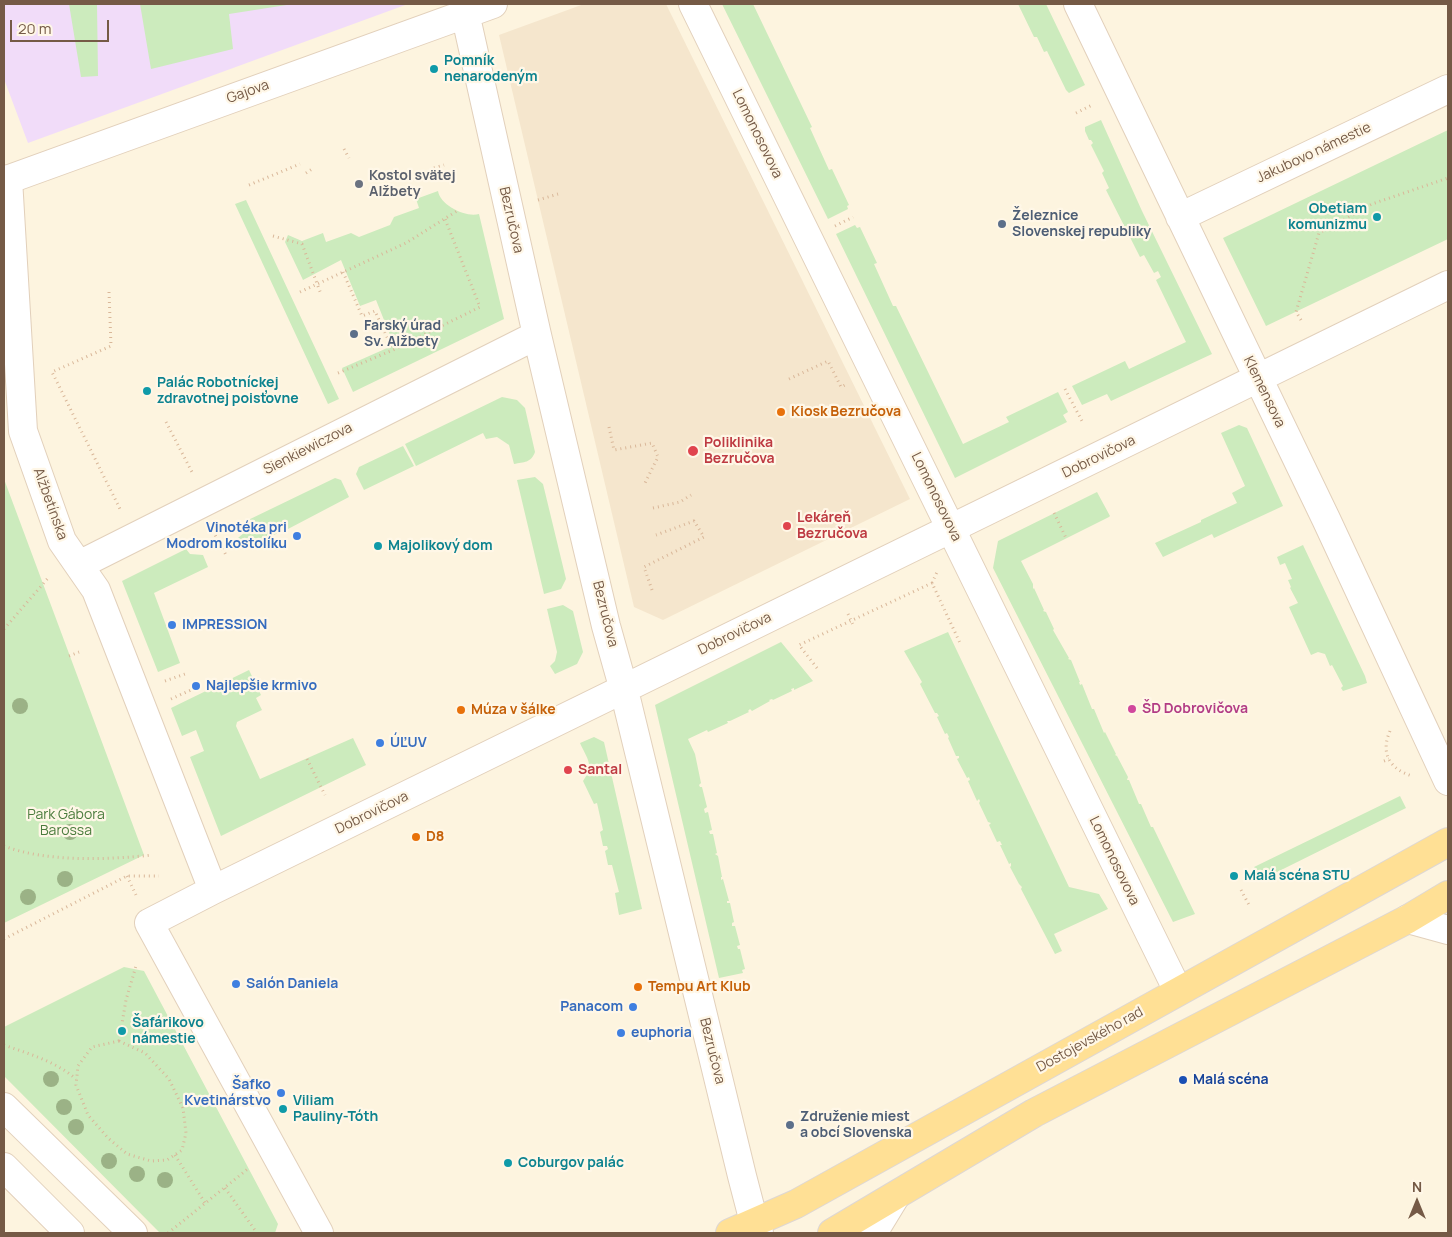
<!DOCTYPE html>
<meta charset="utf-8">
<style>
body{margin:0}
#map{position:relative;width:1452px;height:1237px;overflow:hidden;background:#fdf4df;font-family:Manrope,sans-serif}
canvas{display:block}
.frame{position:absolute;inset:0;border:5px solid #755a46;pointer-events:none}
.north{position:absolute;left:1392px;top:1177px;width:50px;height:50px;-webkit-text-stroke:4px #fff7e7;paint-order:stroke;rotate:0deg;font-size:14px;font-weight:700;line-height:20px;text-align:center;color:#755a46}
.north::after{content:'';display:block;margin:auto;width:18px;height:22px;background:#755a46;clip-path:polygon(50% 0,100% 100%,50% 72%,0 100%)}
.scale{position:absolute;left:10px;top:20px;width:99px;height:22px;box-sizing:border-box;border:2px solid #755a46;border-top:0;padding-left:6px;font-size:15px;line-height:18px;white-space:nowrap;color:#755a46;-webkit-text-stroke:4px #fff7e7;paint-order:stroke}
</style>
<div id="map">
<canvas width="1452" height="1237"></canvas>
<div class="frame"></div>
<div class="north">N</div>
<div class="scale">20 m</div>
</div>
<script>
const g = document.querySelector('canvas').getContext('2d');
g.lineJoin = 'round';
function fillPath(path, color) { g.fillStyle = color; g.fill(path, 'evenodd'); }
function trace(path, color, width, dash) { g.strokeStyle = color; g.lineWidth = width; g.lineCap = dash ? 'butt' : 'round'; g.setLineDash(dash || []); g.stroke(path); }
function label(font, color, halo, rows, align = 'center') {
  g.font = font + ' Manrope,sans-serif'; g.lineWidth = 4.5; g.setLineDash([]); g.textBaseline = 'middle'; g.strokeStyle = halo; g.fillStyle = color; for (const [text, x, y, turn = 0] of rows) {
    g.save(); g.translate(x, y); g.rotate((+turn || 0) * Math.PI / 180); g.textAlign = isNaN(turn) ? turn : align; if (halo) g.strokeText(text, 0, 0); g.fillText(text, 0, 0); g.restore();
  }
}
fillPath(new Path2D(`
 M584,4H666L910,499L663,620L634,607L499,35Z`), '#f5e6cd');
fillPath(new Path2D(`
 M4,4H408L28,143L4,79Z`), '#f1dcf9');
fillPath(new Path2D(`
 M69,4H97L98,76L81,77Z
 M140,4H293L229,14L233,49L151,69Z
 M722,4H753L812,127L810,128L829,170L832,169L849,205L847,206L848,209L828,219Z
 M1018,4H1046L1085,85L1069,93L1066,90L1047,51L1044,52L1037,37H1034Z
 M1101,120L1142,211L1212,354L1111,401L1107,394L1082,405L1072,386L1125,361L1129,369L1186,342L1156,280L1161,277L1158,271L1154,273L1144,255L1140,257L1106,190L1109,188L1102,173L1104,171L1091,145L1093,143L1091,140H1089L1085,131V127Z
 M1448,130V239L1266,326L1223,238Z
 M438,191C440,205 466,218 479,214L504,319L353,392L342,368L394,345L376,300L360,306L341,260L303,280L285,242L288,235L302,241L323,233L326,242L351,233L359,237L390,225L394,217L419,208L416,199Z
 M246,200L339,399L328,404L235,204Z
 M855,225L857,228L860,227L877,263L874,264L893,306H896L963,444L1009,422L1006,417L1058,392L1068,412L1063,415L1067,422L955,478L836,234Z
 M502,397L517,400L525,408L535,452C531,463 524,462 514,464L509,445L497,437L486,439L483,433L416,466L405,444Z
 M1239,425L1247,428L1283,506L1214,538L1212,534L1163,557L1155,543L1201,522V520L1237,503L1232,493L1245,486L1221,433Z
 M403,446L414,466L364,490L356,474L359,467Z
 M535,477L543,484L566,579L561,589L544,594L517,480Z
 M335,478L341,480L349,497L288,529L242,548L238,538L245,532L244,522Z
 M4,479L144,855L4,923Z
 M1097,492L1110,516L1109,517L1021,561L1033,584V589L1034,588L1044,610L1043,611L1046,612L1054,629L1053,630L1069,658L1068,659L1071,660L1080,682H1079L1080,685L1082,684L1092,709H1094L1104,733L1105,732L1116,754L1115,755L1117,756L1128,777L1127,780H1129L1139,804H1141L1151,827H1153L1195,914L1173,922L993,568L998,541Z
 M1303,545L1365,676L1367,683L1343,691L1341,688L1343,686L1332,665L1330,666L1325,654L1318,652L1311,655L1289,607L1298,603L1290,588L1291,587L1288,580L1292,579L1285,563L1280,565L1277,557Z
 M186,549L190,554L203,555L208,567L154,593L180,663L158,672L122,581Z
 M563,605L573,611L583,652L577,664L555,674L550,666L555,661L557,652L547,609Z
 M948,632L1069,887L1099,894L1108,909L1054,934L1062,951L1055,954L1021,889L1022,887L1019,884L1010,867L1011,866V863L1009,864L1000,845H1002L1000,841L997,842L989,825L991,823L988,822L979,803L980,801L979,799L977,801L968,781L970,780L969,777L967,778L957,759L959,758V756H956L948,738L949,737L947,733L945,734L937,717L939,716L937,713H935L920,684L922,682L904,651Z
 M781,642L813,681L794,690V688L791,689L792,691L773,700L772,699L769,700L770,701L752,711L750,709L748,711L749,712L730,721H727L728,723L708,732L707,730L688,739L695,754L701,783L699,785L700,787H702L707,807L704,809L705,813L708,812L712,830L709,831L710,834H713L717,853L715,854L718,856L722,877H721V880L723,879L729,901H727V903H730L734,922L732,923V926H735L740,945L737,946L738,949H740L745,969L742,970L743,973L719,978L655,705Z
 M249,670L261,695L256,698L262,710L237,722L236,726L260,779L353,738L366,765L221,836L190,757L204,751L196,730L182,736L171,708Z
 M594,737L604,742L642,909L619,915L615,893L619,892L612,865H608L605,851L608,849L607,846H603L600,832L603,830L597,803L594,804L583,781C595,765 587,759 580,743Z
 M1400,796L1406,808L1261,880L1254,867Z
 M124,967L144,971L278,1224L275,1233H160L4,1076V1027Z`), '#ccebbd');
const minor = new Path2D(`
 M463,4L537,335L606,626L624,690L742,1176L754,1222L759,1233
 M693,4L1178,991
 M1078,4L1326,519L1448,781
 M8,179L23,431L62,541L96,590L213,890
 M4,181L493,4
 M1180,217L1448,89
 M79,565L537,335
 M1408,919L1448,930
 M4,1107L133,1233
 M4,1167L70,1233
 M319,1233L149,923L213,890L1448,285
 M873,1233L895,1197`);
const major = new Path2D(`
 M730,1233L796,1204L1448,842
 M832,1233L1034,1113L1408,919L1448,895`);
trace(minor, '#e2d0bb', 30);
trace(major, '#ded7d3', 30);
trace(new Path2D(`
 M1076,113L1092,105
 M344,149L349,158
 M434,168L444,165
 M306,173L312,169
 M249,185L300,164
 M538,200L558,194
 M835,226L853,217
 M273,236L302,244L321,294
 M343,272L362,316L375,311L393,350
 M109,292L111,346L52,372L120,509
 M300,292L406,243L457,211
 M1301,320L1296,312L1319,233L1372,204L1448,178
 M338,373L393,350L480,307L445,219
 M789,379L828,361L841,387L845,385
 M1065,389L1082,421
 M166,422L193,474
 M609,427L614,450L652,443L658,457L645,483
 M653,508L680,502L691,495
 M1054,513L1066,538
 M213,531L227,557
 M932,583L937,572
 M652,590L644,567L704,537L694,521L656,535
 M848,614L854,627
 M4,629L49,577
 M69,656L79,652
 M817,668L799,645L932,583L960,643
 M165,681L185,674
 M171,699L191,690
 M1390,731C1380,754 1390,769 1412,776
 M307,759L325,795
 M1384,761L1389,759
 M4,846C45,862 108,860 152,855
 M127,876L136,895
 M1241,890L1249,905
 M4,939L127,876H159
 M726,986L745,982
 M119,1041L145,1053L169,1079L183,1108L186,1133L182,1150L167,1160L151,1161L127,1154L108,1138L88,1115L76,1085L78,1066L92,1047Z
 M119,1041L126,1000L136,966
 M4,1045C29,1054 55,1061 76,1079
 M175,1155L205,1203
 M225,1188L257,1233
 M168,1233L249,1168`), '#d9b799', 3, [1, 4]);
trace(minor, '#fff', 28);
trace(major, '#ffe095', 28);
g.fillStyle = '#9bb286';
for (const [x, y] of [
 [20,706],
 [70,832],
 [65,879],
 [28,897],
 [51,1079],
 [64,1107],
 [76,1127],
 [109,1161],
 [137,1174],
 [165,1180]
]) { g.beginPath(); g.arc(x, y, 8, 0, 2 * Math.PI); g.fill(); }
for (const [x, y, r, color] of [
 [434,69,5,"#0f9aa8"],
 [359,184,5,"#6b7280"],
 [1377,217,5,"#0f9aa8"],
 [1002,224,5,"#5c6f8a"],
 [354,334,5,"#5c6f8a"],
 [147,391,5,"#0f9aa8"],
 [781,412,5,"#e8710a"],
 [693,451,6,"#e0444e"],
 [787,526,5,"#e0444e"],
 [297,536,5,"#3f7fe0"],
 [378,546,5,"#0f9aa8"],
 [172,625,5,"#3f7fe0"],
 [196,686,5,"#3f7fe0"],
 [1132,709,5,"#d1479c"],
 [461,710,5,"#e8710a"],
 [380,743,5,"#3f7fe0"],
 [568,770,5,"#e0444e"],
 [416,837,5,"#e8710a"],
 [1234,876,5,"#0f9aa8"],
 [236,984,5,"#3f7fe0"],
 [638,987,5,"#e8710a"],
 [633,1007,5,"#3f7fe0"],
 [122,1031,5,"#0f9aa8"],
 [621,1033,5,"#3f7fe0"],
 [1183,1080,5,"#1a4fb4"],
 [281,1093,5,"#3f7fe0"],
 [283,1109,5,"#0f9aa8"],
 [790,1125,5,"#5c6f8a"],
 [508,1163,5,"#0f9aa8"]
]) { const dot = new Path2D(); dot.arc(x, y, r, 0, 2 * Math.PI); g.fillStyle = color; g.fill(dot); trace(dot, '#fff7e7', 2); }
label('bold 14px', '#0d838f', '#fff7e7', [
 ["Pomník",444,61],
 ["nenarodeným",444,77],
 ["Obetiam",1367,209,"right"],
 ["komunizmu",1367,225,"right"],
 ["Palác Robotníckej",157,383],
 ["zdravotnej poisťovne",157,399],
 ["Majolikový dom",388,546],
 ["Malá scéna STU",1244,876],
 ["Šafárikovo",132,1023],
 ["námestie",132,1039],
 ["Viliam",293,1101],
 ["Pauliny-Tóth",293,1117],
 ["Coburgov palác",518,1163]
], 'left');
label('14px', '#755a46', '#fff7e7', [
 ["Gajova",248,92,-20],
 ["Lomonosovova",757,134,64],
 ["Jakubovo námestie",1314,153,-25],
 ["Bezručova",511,220,77],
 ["Klemensova",1264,392,64],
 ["Sienkiewiczova",308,449,-27],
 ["Dobrovičova",1099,457,-26],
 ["Lomonosovova",936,497,64],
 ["Alžbetínska",50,504,70],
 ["Bezručova",605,614,76],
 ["Dobrovičova",735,634,-26],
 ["Dobrovičova",372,813,-26],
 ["Lomonosovova",1114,861,64],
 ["Dostojevského rad",1090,1040,-29],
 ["Bezručova",712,1051,76]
]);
label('bold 14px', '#5b616d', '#fff7e7', [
 ["Kostol svätej",369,176],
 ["Alžbety",369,192]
], 'left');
label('bold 14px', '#4e5e75', '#fff7e7', [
 ["Železnice",1012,216],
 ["Slovenskej republiky",1012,232],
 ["Farský úrad",364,326],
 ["Sv. Alžbety",364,342],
 ["Združenie miest",800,1117],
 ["a obcí Slovenska",800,1133]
], 'left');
label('bold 14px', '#c56008', '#fff7e7', [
 ["Kiosk Bezručova",791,412],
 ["Múza v šálke",471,710],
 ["D8",426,837],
 ["Tempu Art Klub",648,987]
], 'left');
label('bold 14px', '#be3a42', '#fff7e7', [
 ["Poliklinika",704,443],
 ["Bezručova",704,459],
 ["Lekáreň",797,518],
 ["Bezručova",797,534],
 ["Santal",578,770]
], 'left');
label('bold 14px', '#366cbe', '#fff7e7', [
 ["Vinotéka pri",287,528,"right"],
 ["Modrom kostolíku",287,544,"right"],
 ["IMPRESSION",182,625],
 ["Najlepšie krmivo",206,686],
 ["ÚĽUV",390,743],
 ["Salón Daniela",246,984],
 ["Panacom",623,1007,"right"],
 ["euphoria",631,1033],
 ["Šafko",271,1085,"right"],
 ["Kvetinárstvo",271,1101,"right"]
], 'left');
label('bold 14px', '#b23c85', '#fff7e7', [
 ["ŠD Dobrovičova",1142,709]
], 'left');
label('14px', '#4b7c3d', '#fff7e7', [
 ["Park Gábora",66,815],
 ["Barossa",66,831]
]);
label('bold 14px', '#164399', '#fff7e7', [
 ["Malá scéna",1193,1080]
], 'left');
</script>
